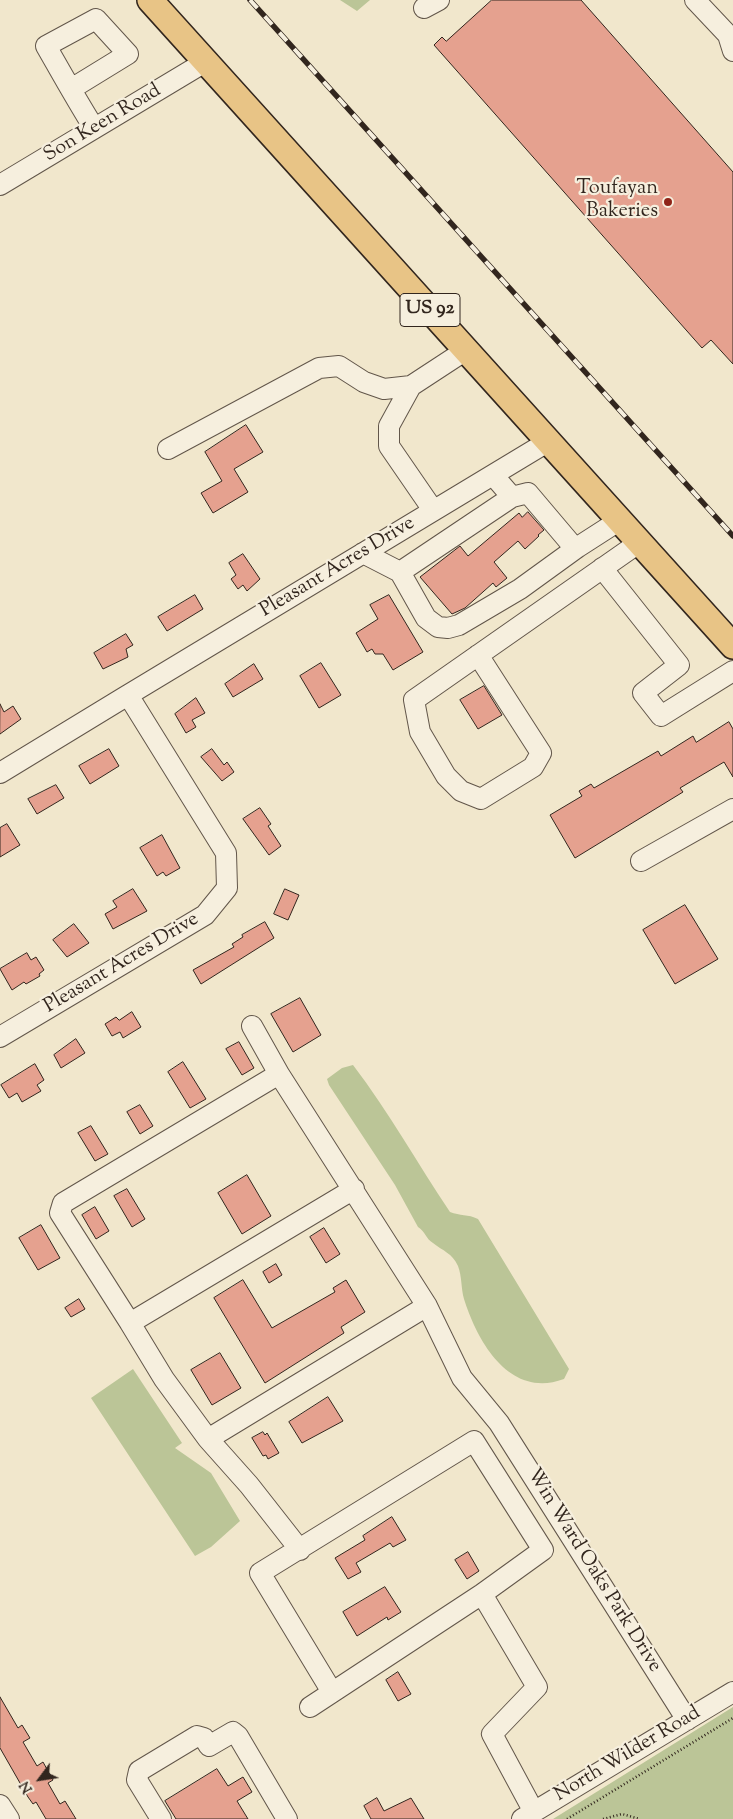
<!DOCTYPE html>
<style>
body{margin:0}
#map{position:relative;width:733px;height:1819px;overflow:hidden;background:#f1e7cc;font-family:"Sorts Mill Goudy",serif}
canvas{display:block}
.north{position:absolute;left:15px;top:1754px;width:50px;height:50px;-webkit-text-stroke:4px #f6efde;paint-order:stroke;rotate:239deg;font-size:14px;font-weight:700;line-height:20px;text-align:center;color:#32261e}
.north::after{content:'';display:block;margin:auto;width:18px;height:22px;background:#32261e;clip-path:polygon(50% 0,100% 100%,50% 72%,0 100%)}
</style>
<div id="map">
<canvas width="733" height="1819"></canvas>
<div class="north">N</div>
</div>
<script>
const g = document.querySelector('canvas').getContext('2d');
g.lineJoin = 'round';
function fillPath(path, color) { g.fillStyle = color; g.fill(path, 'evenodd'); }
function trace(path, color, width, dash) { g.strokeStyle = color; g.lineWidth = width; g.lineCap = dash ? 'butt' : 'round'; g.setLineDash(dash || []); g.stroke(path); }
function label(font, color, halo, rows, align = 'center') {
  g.font = font + ' "Sorts Mill Goudy",serif'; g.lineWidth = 4.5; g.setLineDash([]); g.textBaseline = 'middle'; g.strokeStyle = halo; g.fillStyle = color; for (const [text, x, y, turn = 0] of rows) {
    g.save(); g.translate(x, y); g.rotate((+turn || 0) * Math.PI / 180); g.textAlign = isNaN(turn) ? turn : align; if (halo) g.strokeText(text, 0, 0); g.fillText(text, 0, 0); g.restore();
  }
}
fillPath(new Path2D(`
 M340,0H370L357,11Z
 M353,1065C389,1112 417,1163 450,1212C460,1216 468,1214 478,1219L569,1369L564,1379C510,1399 478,1343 464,1299C461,1289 462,1276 458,1266C452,1253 443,1251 433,1243C426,1239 425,1231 418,1227L395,1185L329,1085L327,1079L342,1068Z
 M133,1369L182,1443L175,1448L211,1473L240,1521L211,1547L195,1556L91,1398Z
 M733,1707V1819H553Z`), '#bbc597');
const building = new Path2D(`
 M492,0H581L733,172V364L711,340L702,348L434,45L442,37L446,41Z
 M246,425L263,452L234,469L248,492L213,513L201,493L222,481L205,452Z
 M528,512L544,530L538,535L539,536L525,549L518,541L494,562L507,578L496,587L493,583L465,608L452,614L420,577L460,546L468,556L519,513L522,517Z
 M243,554L260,579L247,591L243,585L238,589L231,579L236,575L229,563Z
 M195,595L203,609L167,631L158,617Z
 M389,595L423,652L393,670L383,654H375L372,649L367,652L356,633L378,619L370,605Z
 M126,634L133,645L126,649L128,657L103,669L94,653Z
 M321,663L341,695L319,708L300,676Z
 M254,664L263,679L233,697L225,684Z
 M484,686L502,715L478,729L460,700Z
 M196,698L205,713L192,720L196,727L186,733L175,714Z
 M0,704L4,712L13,706L21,719L0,734Z
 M729,722L733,729V777L724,762L680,788L683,792L575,858L550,815L582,796L579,791L591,784L594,788L658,751L661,756L693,736L696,742Z
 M109,749L119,766L90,784L79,766Z
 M212,749L224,765L227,762L234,772L222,781L201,757Z
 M56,785L64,798L37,814L28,799Z
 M260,808L271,824L268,826L281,846L269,855L243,819Z
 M7,824L20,845L0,857V828Z
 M162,835L180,868L166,876L163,872L157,876L140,848Z
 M133,889L147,911L113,929L105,914L117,907L113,901Z
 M285,889L299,895L288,920L274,914Z
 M685,905L718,959L675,984L643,930Z
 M265,922L274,938L201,984L193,970L234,947L232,944L243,937L242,935Z
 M74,924L89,943L67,957L53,940Z
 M27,953L31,960L36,957L44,970L39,974L40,976L26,984L24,982L12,990L0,969Z
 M300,998L321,1035L293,1052L271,1014Z
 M132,1012L141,1027L123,1038L120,1032L112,1036L105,1024L116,1017L119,1020Z
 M76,1039L85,1053L61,1068L54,1055Z
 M239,1042L254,1068L242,1075L226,1049Z
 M183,1062L206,1099L190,1108L168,1072Z
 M35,1064L44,1080L37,1085L41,1091L22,1102L17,1093L9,1098L1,1085Z
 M140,1105L153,1126L140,1134L127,1112Z
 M91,1126L108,1154L95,1161L78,1133Z
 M247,1175L271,1216L242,1234L218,1193Z
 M127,1189L145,1219L132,1227L114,1196Z
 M95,1207L109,1231L96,1239L82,1215Z
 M41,1225L60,1258L38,1270L19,1238Z
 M324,1228L340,1254L326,1263L310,1237Z
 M276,1264L282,1275L269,1283L263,1272Z
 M243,1280L272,1328L335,1292L333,1288L346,1280L365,1312L341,1327L344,1333L265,1383L214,1298Z
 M79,1299L85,1309L71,1317L65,1308Z
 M220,1353L241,1388L212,1405L191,1370Z
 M328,1397L343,1421L302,1443L289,1422Z
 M263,1432L265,1435L267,1433L279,1453L268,1459L266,1455L263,1456L252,1438Z
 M392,1517L406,1540L393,1547L390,1543L356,1563L361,1572L348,1579L335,1558L365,1540L363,1536Z
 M468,1552L479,1571L467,1579L455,1560Z
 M385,1587L401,1612L388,1620L387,1617L357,1636L343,1612Z
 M398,1672L411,1694L398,1701L386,1680Z
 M0,1697L18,1728L22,1725L30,1738L23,1742L37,1766L43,1762L53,1780L48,1783L60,1804L65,1801L76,1819H46L36,1802L33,1804L28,1797L0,1748Z
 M217,1769L228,1786L243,1777L252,1792L237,1801L248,1819H176L165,1801Z
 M377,1798L384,1811L411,1798L424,1819H371L364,1806Z`);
fillPath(building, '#e5a18f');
trace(building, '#32261e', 1);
const minor = new Path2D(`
 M695,0L728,35L733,51
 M424,8L439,0
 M71,89L128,54L96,19L46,46C62,74 77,101 94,128
 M0,185L205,62
 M411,386L389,426V446L433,510
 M168,449L319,368L339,366L364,382L384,389L411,386L466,350
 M493,475L512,497L528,493L572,545L578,547L620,520
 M363,553L400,572L426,618L438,627L448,628L459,625L520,589L578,547
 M602,568L679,665L643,693L661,716L733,671
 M400,572L512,497
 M478,655L541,753L533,767L481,799L461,791L446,776L420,732L414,700L640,542
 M128,695L549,441
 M0,773L128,695L226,853L227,888L205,915L0,1037
 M641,861L733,809
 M252,1026L279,1074L427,1306L462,1378L499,1423L687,1720
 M279,1074L63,1203L60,1213L130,1323L354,1189
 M130,1323L164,1379L208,1439L427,1306
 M208,1439L249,1485L300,1550
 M482,1594L537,1687L492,1734L534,1812
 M310,1707L482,1594L543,1550L474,1441L260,1573L332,1692
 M0,1805L9,1819
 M161,1819L137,1780L139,1771L197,1736L204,1738L209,1746L233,1732L238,1736L287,1819
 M522,1819L733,1692`);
const major = new Path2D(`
 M150,0L733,646`);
trace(minor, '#62564a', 22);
trace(major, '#32261e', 28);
trace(new Path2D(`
 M567,1819L733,1718
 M603,1819L622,1814L640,1819`), '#32261e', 2.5, [1, 2.5]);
trace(minor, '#f6efde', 20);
trace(major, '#e8c486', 25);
const rail = new Path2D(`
 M250,0L733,536`);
trace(rail, '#32261e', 5.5);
trace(rail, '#f6efde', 4, [11]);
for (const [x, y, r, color] of [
 [668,202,5,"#8f2418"]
]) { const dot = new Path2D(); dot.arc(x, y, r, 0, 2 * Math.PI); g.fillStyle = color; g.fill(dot); trace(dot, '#f6efde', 2); }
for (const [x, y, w] of [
 [430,310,60]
]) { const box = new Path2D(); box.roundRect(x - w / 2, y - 16.5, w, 33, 4); g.fillStyle = '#f6efde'; g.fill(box); trace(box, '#32261e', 1); }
label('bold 19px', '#32261e', null, [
 ["US 92",430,310]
]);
label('20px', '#32261e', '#f6efde', [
 ["Son Keen Road",103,124,-31],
 ["Pleasant Acres Drive",338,568,-31],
 ["Pleasant Acres Drive",122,964,-31],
 ["Win Ward Oaks Park Drive",593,1571,58],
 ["North Wilder Road",628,1755,-31]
]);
label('20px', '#32261e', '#f6efde', [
 ["Toufayan",658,190],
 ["Bakeries",658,213]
], 'right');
</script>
